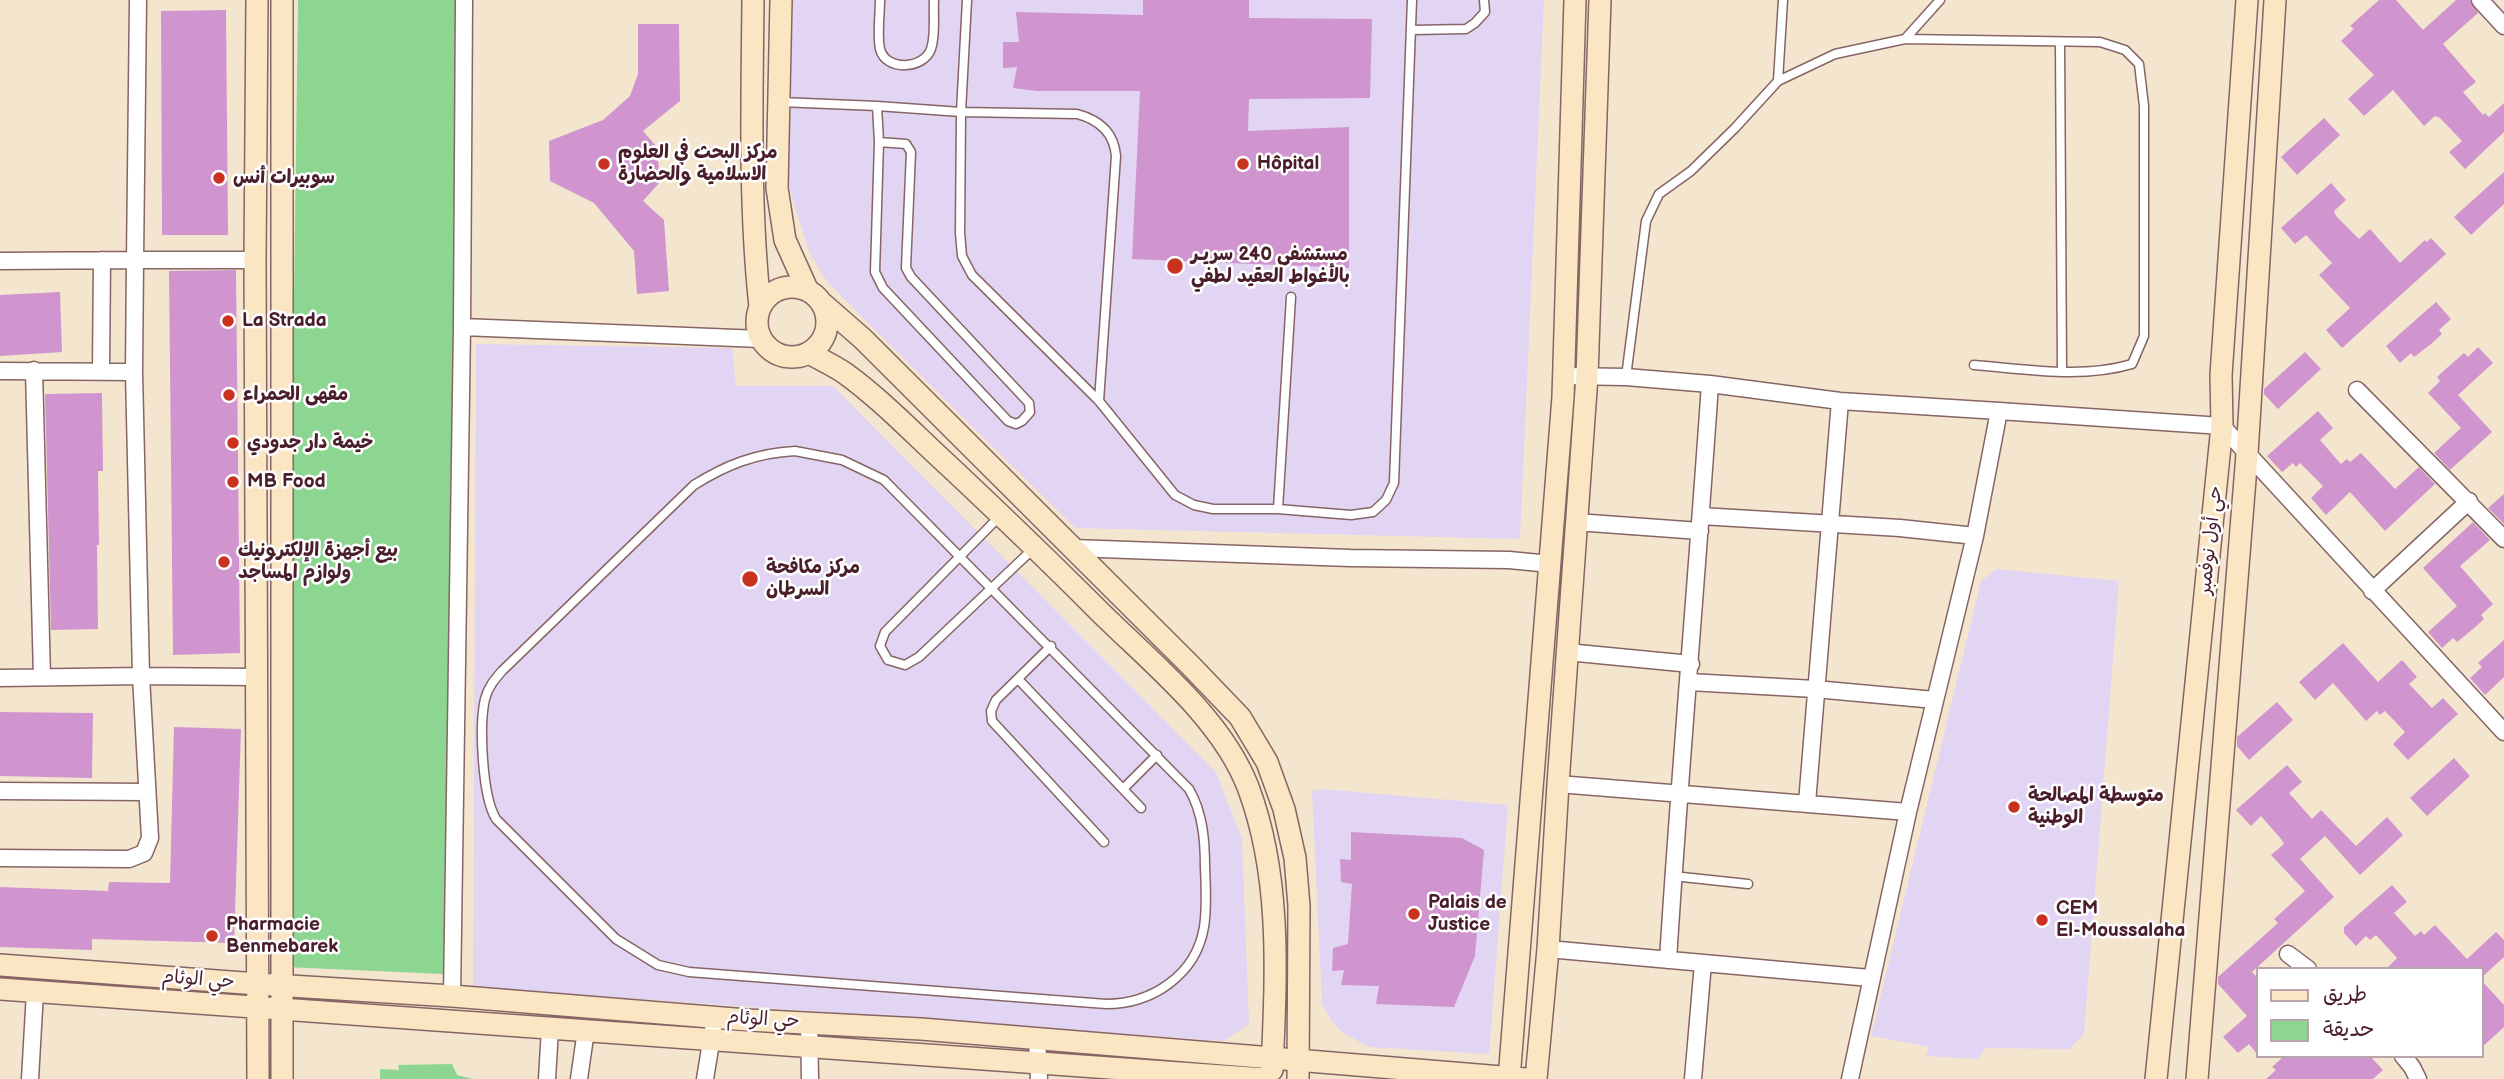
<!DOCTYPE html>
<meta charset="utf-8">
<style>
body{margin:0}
#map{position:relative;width:2504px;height:1079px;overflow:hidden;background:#f4e6ce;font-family:"Balsamiq Sans","Playpen Sans Arabic",sans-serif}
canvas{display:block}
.legend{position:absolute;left:2256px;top:967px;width:228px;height:91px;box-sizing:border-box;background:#fff;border:2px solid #b7a5aa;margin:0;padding:9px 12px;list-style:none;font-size:21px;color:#4a1f2b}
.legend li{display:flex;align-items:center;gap:14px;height:35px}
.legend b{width:35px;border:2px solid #b7a5aa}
</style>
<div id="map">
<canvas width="2504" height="1079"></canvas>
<ul class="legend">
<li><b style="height:9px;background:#fbe6c4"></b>طريق</li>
<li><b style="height:19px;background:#8cd692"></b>حديقة</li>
</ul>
</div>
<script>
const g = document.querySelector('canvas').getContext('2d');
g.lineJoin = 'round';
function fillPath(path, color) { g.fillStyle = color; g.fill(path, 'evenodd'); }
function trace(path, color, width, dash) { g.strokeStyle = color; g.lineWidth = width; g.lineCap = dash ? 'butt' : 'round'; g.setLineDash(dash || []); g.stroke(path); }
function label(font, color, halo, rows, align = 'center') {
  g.font = font + ' "Balsamiq Sans","Playpen Sans Arabic",sans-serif'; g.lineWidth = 5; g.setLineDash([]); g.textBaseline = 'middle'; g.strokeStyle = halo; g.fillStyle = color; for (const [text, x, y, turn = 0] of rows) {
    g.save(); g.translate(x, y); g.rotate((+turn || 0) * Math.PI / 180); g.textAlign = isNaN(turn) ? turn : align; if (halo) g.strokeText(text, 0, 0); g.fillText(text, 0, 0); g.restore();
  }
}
fillPath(new Path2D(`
 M793,0H1544L1520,539L1075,528L857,312L826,280L809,252L789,187Z
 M476,344L732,348L736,386H833L1216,772L1242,839L1249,1024L1224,1041L473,987Z
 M1996,569L2119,581L2084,1034L2069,1049L1985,1048L1979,1059L1926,1056L1929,1047L1871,1036L1981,581Z
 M1321,789L1508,805L1489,1054L1369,1047L1343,1033L1332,1022L1322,1004L1312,791Z`), '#e2d4f3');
fillPath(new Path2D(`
 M298,0H472L443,974L285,967Z
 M452,1064L457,1075L473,1079H380V1069L399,1070L398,1065Z`), '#8cd692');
fillPath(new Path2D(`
 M1143,0H1249V18L1372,19L1370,98L1249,99L1248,131L1349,127V268L1132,259L1140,91H1037L1013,88L1017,67L1003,68V42H1019L1016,12L1143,15Z
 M2379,0H2396L2423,30L2456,0H2470L2478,13L2443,44L2476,82L2463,92L2483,115L2485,113L2489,117L2504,103V132L2465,169L2449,152L2462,141L2440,118L2435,116L2424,126L2393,90L2364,116L2348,99L2374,75L2341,41L2354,29L2350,26Z
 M226,10L228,235H162L161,11Z
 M638,24H679L680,101L643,131L657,147L660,182L643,201L664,220L669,291L637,294L634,251L594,203L550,181L549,141L603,120L630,96L638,74Z
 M2324,118L2340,135L2297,175L2281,157Z
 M2504,172V204L2471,235L2454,217Z
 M2331,183L2346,200L2334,211L2336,216L2359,239L2370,229L2400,263L2425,240L2427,242L2431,238L2446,254L2342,348L2326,330L2350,308L2319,275L2332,263L2306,235L2295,244L2281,228Z
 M236,270L240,653L173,655L169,271Z
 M60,292L62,352L0,356V295Z
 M2436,302L2451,319L2439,330L2442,334L2431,344L2414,357L2411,353L2400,363L2386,346Z
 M2478,347L2493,363L2458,395L2492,432L2450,470L2434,453L2461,428L2428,393L2440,381L2437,377L2448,367L2464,353L2468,357Z
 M2305,352L2321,369L2278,409L2264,394V389Z
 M102,393L103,471H98L99,545H97L98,629L51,630L45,394Z
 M2318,411L2333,428L2320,440L2341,464L2347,459L2350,462L2361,453L2395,489L2419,467L2435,484L2385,531L2350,492L2326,515L2311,498L2323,486L2300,463L2296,467L2293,463L2282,472L2267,456Z
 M2504,494V524L2488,508Z
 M2473,522L2490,540L2460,566L2493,604L2481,615L2484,619L2473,629L2457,642L2453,638L2442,648L2428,632L2457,606L2423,568Z
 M2504,640V677L2485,695L2470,678L2482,667L2478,663Z
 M2343,643L2378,682L2402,660L2417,677L2409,684L2432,708L2443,698L2458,714L2408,760L2393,744L2405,732L2385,711L2380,715L2377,711L2366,721L2333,683L2315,700L2299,682Z
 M2277,702L2293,720L2249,760L2237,746V737Z
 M0,712L93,713L92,778L0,776Z
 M174,727L241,729L234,943L92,939V950L0,947V887L108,891L109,882L170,883Z
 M2454,758L2470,776L2427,816L2410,798Z
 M2287,765L2302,782L2289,793L2312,819L2321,810L2356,846L2387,817L2403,835L2360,875L2325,836L2300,859L2334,897L2252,972L2257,977V1054L2249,1044L2238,1053L2223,1037L2247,1016L2218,984V977L2278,923L2274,919L2305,891L2271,855L2284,844L2281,839L2261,816L2251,826L2236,810Z
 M1351,832L1462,838L1484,850L1475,956L1454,1007L1376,1004L1379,986L1341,985L1344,970L1332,971L1333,948L1348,944L1352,884L1341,882L1340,859L1351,860Z
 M2392,885L2407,902L2394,913L2415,936L2421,931L2424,935L2435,925L2467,959L2496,932L2504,940V957L2481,978V969H2386L2397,958L2376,935L2370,940L2366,936L2356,946L2344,933V927Z
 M2481,980L2504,1005V1027L2481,1048Z
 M2284,1056H2370L2383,1070L2373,1079H2266L2276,1070L2272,1067Z`), '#d095ce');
const lane = new Path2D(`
 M880,0C880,15 877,34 880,49C886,72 924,69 931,49C936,34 933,15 934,0
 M967,0L961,112L960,233L962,256L972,275L1099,401L1175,495L1194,505L1213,509H1278L1351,515L1373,512L1386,500L1394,483L1412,0
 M1412,30L1466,29L1475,23L1485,12L1484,0
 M1905,39L1940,0
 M2060,43L2062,372
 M1778,81L1783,0
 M780,102L877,106L961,112L1077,114C1100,120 1114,133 1116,156L1099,401
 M877,106L879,142L875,272L883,288L1008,421L1016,424L1022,421L1030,412L1029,403L911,277L906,268L911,152L906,144L879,142
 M1626,377L1646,221L1659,194L1691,171L1735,128L1778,81L1835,54L1905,39L2100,42L2125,50L2139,64L2144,106V336L2132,364C2082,379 2026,369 1974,365
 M795,451L842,460L884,480L1189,789C1203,813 1205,841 1205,868C1206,887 1207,908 1204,927C1196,975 1152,1004 1106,1004L689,972L658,965L616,939L496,819C482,796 479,725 485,699C488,687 495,679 502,671L694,485C726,465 756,453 795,451Z
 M1278,509L1291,297
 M1001,515L885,632L880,646L888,660L905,665L919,657L1033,549
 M1051,646L996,700L991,711L992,721L1104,842
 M1018,679L1141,808
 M1123,789L1157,755
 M1673,876L1748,884`);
const street = new Path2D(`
 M138,0L135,260H255
 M2480,0L2504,26
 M0,261L135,260L134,372L141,676L257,677
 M462,327L761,339
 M34,370L42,677
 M101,370L102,260
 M0,371L134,372
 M1562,376L1626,377L1710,384L1840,401L1999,411L1975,536L1908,812
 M2357,390L2504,539
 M1999,411L2222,426L2504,732
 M1701,516L1900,528L1975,536
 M1576,522L1700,531
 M1073,548L1350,558L1509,560L1550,564
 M2372,591L2469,501
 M1567,652L1691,664
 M0,678L141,676L150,838L144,853L129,859L0,858
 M1689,682L1815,689L1935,700
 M1558,784L1908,812L1850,1079
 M0,791L147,792
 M1807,803L1840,401
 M1548,949L1870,978
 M2288,954L2308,969
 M1668,960C1680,768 1697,576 1710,384
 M452,996L462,327L464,0
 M809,1022L810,1079
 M1037,1039L1039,1079
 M2403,1056L2412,1067L2418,1079
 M30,1079L35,992
 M547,1079L550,1029
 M579,1079L586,1030
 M705,1079L713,1030
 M1693,1079L1703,963`);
const secondary = new Path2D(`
 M257,0L255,260L258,1079
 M282,0V1079
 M753,0C752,103 749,204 760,307
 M781,0L777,188L785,240L807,289
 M757 322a35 35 0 1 1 70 0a35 35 0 1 1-70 0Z
 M823,304L863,339L1190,665L1240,717L1267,762L1284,809L1295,858L1299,906L1298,1079
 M809,353C821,360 835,366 846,374C883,401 915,435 949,466C999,513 1049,561 1098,610C1149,661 1221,717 1248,787C1282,877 1276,976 1272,1070
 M0,965L258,984L452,996L747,1020L921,1029L1526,1079
 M0,989L1264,1079
 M1509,1079L1563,397L1575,0
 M1536,1079L1548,949L1558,784L1587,376L1600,0
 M2156,1079L2222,426L2221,375L2247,0
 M2197,1079L2247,454L2275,0`);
trace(lane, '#866564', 11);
trace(street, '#866564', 19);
trace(secondary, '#866564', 24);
trace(lane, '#fff', 8);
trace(street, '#fff', 16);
trace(secondary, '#fbe6c4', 21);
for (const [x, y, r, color] of [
 [604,164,7,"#c8321e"],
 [1243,164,7,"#c8321e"],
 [219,178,7,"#c8321e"],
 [1175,266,9,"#c8321e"],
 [228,321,7,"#c8321e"],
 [229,395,7,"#c8321e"],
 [233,443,7,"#c8321e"],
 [233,482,7,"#c8321e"],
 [224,562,7,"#c8321e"],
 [750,579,9,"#c8321e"],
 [2014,807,7,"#c8321e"],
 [1414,914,7,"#c8321e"],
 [2042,920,7,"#c8321e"],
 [212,936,7,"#c8321e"]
]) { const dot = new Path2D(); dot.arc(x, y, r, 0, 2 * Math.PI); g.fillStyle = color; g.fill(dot); trace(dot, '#fff', 2.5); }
label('bold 19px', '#4a1f2b', '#fff', [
 ["مركز البحث في العلوم",618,153],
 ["الاسلامية والحضارة",618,175],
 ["Hôpital",1257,164],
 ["سوبيرات أنس",233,178],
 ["مستشفى 240 سريـر",1191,255],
 ["بالأغواط العقيد لطفي",1191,277],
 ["La Strada",242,321],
 ["مقهى الحمراء",243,395],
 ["خيمة دار جدودي",247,443],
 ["MB Food",247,482],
 ["بيع أجهزة الإلكترونيك",238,551],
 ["ولوازم المساجد",238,573],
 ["مركز مكافحة",766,568],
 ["السرطان",766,590],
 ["متوسطة المصالحة",2028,796],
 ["الوطنية",2028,818],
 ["Palais de",1428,903],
 ["Justice",1428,925],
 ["CEM",2056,909],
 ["El-Moussalaha",2056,931],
 ["Pharmacie",226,925],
 ["Benmebarek",226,947]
], 'left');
label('19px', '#4a1f2b', '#fff', [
 ["حي أول نوفمبر",2211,540,-84],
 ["حي الوئام",198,980,4],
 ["حي الوئام",763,1020,3]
]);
</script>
